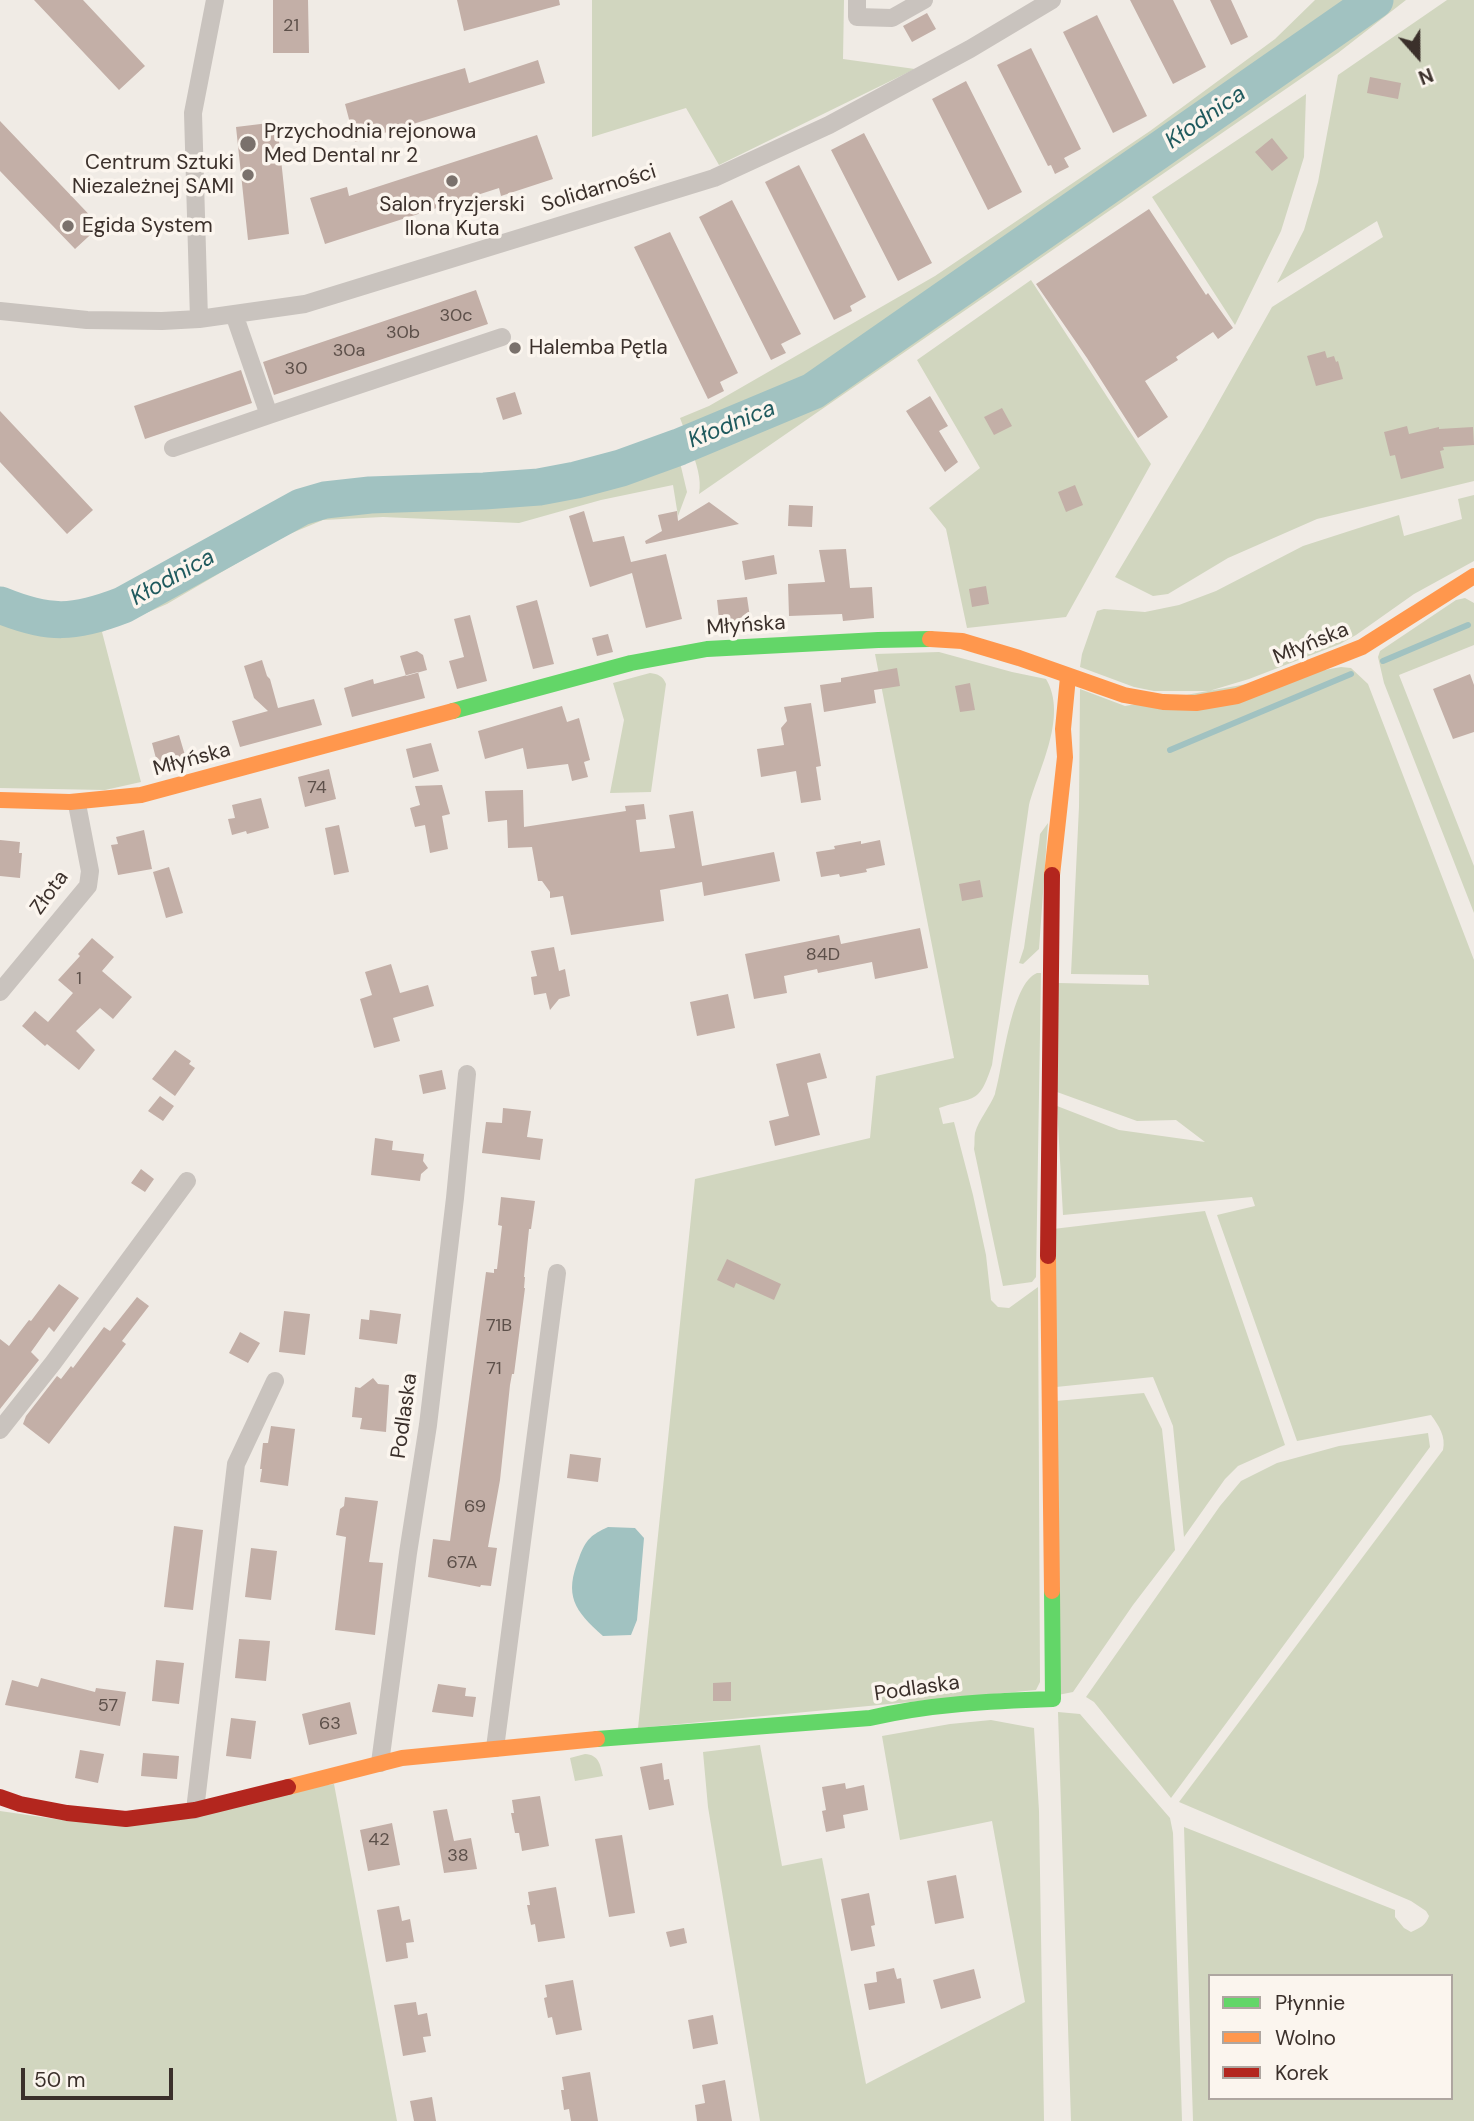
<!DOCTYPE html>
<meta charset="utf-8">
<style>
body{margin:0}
#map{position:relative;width:1474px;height:2121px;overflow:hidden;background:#f0ebe5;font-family:"DM Sans",sans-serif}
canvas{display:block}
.legend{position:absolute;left:1208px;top:1974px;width:245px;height:126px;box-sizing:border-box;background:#fbf5ee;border:2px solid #aea6a0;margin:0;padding:9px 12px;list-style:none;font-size:21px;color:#3b302b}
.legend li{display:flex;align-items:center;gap:14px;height:35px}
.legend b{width:35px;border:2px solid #aea6a0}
.north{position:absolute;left:1383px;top:21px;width:70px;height:70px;-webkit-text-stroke:5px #fbf5ee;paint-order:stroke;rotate:159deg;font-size:19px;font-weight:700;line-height:28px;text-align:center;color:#3b302b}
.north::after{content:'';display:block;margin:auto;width:24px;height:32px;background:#3b302b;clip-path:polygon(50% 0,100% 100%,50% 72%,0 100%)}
.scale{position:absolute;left:21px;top:2068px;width:152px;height:32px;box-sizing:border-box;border:4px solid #3b302b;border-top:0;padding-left:9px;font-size:21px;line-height:24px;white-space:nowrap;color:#3b302b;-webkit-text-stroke:5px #fbf5ee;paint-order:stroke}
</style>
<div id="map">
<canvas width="1474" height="2121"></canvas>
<ul class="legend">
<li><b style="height:9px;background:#63d668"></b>Płynnie</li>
<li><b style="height:9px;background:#ff974d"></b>Wolno</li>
<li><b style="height:9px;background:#b3261e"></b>Korek</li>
</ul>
<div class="north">N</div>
<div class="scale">50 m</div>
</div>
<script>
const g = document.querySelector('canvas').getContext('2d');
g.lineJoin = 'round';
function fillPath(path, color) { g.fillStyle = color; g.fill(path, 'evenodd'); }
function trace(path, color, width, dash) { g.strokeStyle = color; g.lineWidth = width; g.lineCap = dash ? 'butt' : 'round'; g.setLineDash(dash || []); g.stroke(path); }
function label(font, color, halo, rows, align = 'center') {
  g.font = font + ' "DM Sans",sans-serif'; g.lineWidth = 7; g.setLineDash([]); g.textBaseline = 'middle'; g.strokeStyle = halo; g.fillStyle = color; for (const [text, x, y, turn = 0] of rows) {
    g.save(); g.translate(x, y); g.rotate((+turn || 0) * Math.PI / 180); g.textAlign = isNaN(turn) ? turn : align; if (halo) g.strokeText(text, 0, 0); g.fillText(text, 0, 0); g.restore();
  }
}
fillPath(new Path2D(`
 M592,0H844L843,59L915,69L719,165L686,108L592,137Z
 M1315,0H1353L813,377L761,404L686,434L680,418L709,406L935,276L1150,131L1275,39Z
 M1384,0H1406L1338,53L699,494C702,479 696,463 691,448L812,398Z
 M1447,0H1474V481L1317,519L1228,558L1168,594L1153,596L1115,577L1204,428L1272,307L1383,237L1377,221L1277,283L1304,230L1318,182L1338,75Z
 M1306,94L1304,157L1281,231L1235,325L1152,197Z
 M1031,280L1151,464L1066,617L967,628L946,529L929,508L980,468L917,360Z
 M678,454L687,492L678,516L673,485L601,500L519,523L383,517L323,520L280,538L167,604L102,632L141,782L105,790L0,788V614L26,624L47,627L85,626L100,622L157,595L295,519C319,510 342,504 367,502L530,494L613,476Z
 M1474,495V561L1414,594L1356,635L1340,644L1249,679L1209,691H1154L1134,687L1080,667L1082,654L1097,611L1104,609L1145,612L1179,605L1216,591L1303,546L1399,515L1404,536L1462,519L1458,499Z
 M1465,598L1474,603V645L1399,675L1474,866V913L1384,683L1378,657L1380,651L1456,600Z
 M939,652L1012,672L1046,679C1068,716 1039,768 1029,805L992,1065C979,1105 975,1096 939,1108L943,1124L954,1122L973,1195L986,1255L991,1300L998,1307L1009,1308L1038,1287L1040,1682L1036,1690L638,1728L695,1179L870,1138L876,1076L954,1058L875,654Z
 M1341,667L1351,668L1368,684L1474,960V2121H1193L1184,1827L1395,1910V1917L1404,1928L1411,1932C1420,1928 1426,1925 1429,1916L1426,1911L1411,1901L1179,1802L1443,1450C1446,1436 1439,1426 1431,1415L1297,1441L1217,1215L1255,1206L1252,1197L1063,1215L1057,1106L1119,1130L1205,1142L1176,1120L1137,1121L1057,1092L1058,983L1149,985L1148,975L1071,974L1079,807L1080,689L1125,706ZM1210,1976H1451V2098H1210Z
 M650,673C658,674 663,676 666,684L651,792L610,793L624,720L613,683Z
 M1048,823L1039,949L1023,964L1019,963L1024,948L1039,843L1040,834Z
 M1037,973H1041L1036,1277L1032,1282L1003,1286L974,1149C975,1144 974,1138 975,1133C979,1119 990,1107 995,1094C1003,1067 1011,983 1037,973Z
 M1205,1211L1285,1445L1238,1466L1225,1479L1184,1537L1173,1426L1153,1377L1056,1387L1053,1229Z
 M1144,1393L1162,1429L1175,1550L1133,1605L1073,1692L1058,1695L1056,1401Z
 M1428,1433L1430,1447L1171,1798L1094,1702L1086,1697L1220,1506L1241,1481L1277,1463L1339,1446Z
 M1058,1712L1080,1714L1170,1818L1173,1833L1182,2121H1071Z
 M991,1720L1034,1728L1039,1811L1044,2121H760L708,1807L703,1752L760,1745L782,1866L822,1858L866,2084L1025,2002L992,1821L900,1840L882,1736L950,1724Z
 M585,1754C599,1755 600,1764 603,1776L575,1781L570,1758Z
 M334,1784L397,2121H0V1811L62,1820Z`), '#d1d6bf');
fillPath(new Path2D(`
 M608,1527L635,1528L644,1538L637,1620L631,1635L603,1636C574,1610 564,1596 579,1558C586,1539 591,1535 608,1527Z`), '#a1c2c1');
trace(new Path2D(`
 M1383,661L1468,625
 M1170,750L1351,674`), '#a1c2c1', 6);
trace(new Path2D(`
 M0,605C49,625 74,624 123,605L301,507L325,500L370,495L484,491L539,487L576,480L621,468L679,447L813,391L1375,0`), '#a1c2c1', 37);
fillPath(new Path2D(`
 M34,0H83L145,66L119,90Z
 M273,0H308L309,53H273Z
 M457,0H559L560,5L464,31Z
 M1130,0H1173L1206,67L1173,84Z
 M1210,0H1231L1248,37L1231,45Z
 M927,13L936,29L912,42L903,26Z
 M1097,15L1147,116L1113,133L1063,32Z
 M1031,48L1081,149L1064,158L1069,167L1055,174L1051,165L1048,166L997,65Z
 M538,60L545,83L355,142L345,104L465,68L469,83Z
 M1370,77L1401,83L1398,99L1367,93Z
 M966,81L1022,192L988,210L932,99Z
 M0,121L100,226L75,249L0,171Z
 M277,122L289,234L248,240L236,127Z
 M864,133L932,263L898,281L831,150Z
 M537,135L553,179L501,196L499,188L325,244L310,198L347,187L349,196Z
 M1272,138L1288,158L1272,171L1255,152Z
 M799,165L866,297L850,306L852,311L834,320L765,182Z
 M732,200L801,334L781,344L786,353L771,360L699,217Z
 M1149,209L1206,295L1208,293L1233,328L1218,339L1213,332L1176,357L1178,360L1145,381L1168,417L1138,438L1087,358L1036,284Z
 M670,232L738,373L720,382L724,391L708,399L634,247Z
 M476,290L488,324L274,395L263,362Z
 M1325,351L1327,358L1334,356L1336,362L1338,361L1343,379L1316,386L1307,356Z
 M241,370L252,403L145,439L134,406Z
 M515,392L522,414L503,420L496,398Z
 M930,396L948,426L939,431L958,462L945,472L906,411Z
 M1002,408L1012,426L994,435L984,417Z
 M0,411L93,510L67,534L0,462Z
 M1407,426L1409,434L1439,427V429L1473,427L1474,445L1443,447L1444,450L1440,451L1444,468L1401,479L1395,455L1390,456L1384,432Z
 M1075,485L1083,505L1066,512L1058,492Z
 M709,502L739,524L646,544L645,541L662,531L658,515L677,511L678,521Z
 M789,505L813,506L812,527L788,526Z
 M584,511L593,542L624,536L631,562L666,554L682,619L646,628L632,573L590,587L569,516Z
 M846,549L850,588L872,587L874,618L843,621L842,614L789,616L788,584L825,582L819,550Z
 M774,555L777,574L745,580L742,561Z
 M986,586L989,604L972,607L969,589Z
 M747,597L751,624L720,628L717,600Z
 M537,600L554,664L533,669L516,606Z
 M470,615L487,681L457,689L449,661L464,657L454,619Z
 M608,634L613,652L597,656L592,638Z
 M417,651L423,655L427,670L406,676L400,656Z
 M262,660L267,676L270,679L278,708L314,699L322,725L240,747L232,721L268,711L254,698L244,666Z
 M897,668L900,686L874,690L876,703L824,712L820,685L841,682V678Z
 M418,672L425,698L352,717L344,688L373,679L374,684Z
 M1470,674L1474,685V732L1453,739L1433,689Z
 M970,683L975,710L960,712L955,686Z
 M811,703L821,766L816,767L821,800L801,803L796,771L761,777L757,749L784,745L781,728L787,721L784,707Z
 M562,706L567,722L579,718L590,760L584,762L588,777L572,781L568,764L527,769L523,748L485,759L478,731Z
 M179,735L187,762L159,770L152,743Z
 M431,743L439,771L413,778L406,749Z
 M329,769L336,799L305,807L298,777Z
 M442,785L450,814L442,816L448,849L430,853L425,825L415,827L410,808L420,805L415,786Z
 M523,790L524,827L626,811L625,806L644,804L646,819L636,820L640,852L675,848L669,815L693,811L702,866L774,852L780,881L704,896L702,882L660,890L664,921L571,935L563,896L550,898V892L542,881H538L532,847L508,848L507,820L488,822L485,791Z
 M261,798L269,828L247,834L246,831L232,835L228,819L235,818L232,805Z
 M339,825L349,872L334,875L325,828Z
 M144,830L152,869L118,875L111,845L118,844L116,837Z
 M0,840L20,842L19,853H22L20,878L0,876Z
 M880,840L885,865L866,869L867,872L840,877L839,874L821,877L816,852L835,849L834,846L861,841V844Z
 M169,867L183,913L166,918L153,872Z
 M980,880L983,897L962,901L959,884Z
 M920,928L928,968L875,979L872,962L818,973L817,969L784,976L787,993L754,999L745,954L839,935L841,944Z
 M92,938L114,957L102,971L132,997L113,1019L100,1008L76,1031L95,1050L79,1070L47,1044L45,1046L22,1026L35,1011L48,1022L73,993L58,980L80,956L78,954Z
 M554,947L559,971L565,969L570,996L559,999L550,1010L546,993L534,995L531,977L537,976L531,951Z
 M391,964L400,993L428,985L434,1006L393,1018L400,1041L374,1048L360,999L372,995L365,972Z
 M728,994L735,1028L697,1036L690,1002Z
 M175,1050L191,1061L189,1064L195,1068L175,1096L152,1079Z
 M820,1053L827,1078L807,1083L820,1135L775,1146L769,1121L789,1116L776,1064Z
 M442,1070L446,1089L423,1094L419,1075Z
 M160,1096L174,1106L163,1121L148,1111Z
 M503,1108L531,1111L527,1137L543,1139L540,1160L482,1153L486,1122L502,1123Z
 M375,1138L393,1141L392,1150L424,1154L423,1161L428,1168L421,1174L420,1181L371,1175Z
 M141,1169L154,1179L145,1192L131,1183Z
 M501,1197L535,1201L531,1229H529L524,1277H525L524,1288H525L514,1374H512L510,1385L500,1480L488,1547L497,1548L491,1586L481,1585L480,1587L428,1577L433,1539L450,1541L486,1272L494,1273V1269H497L502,1226L498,1225Z
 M727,1259L781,1284L774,1300L736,1283L734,1288L717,1280Z
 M59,1284L79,1298L54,1332L49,1327L31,1352L39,1360L0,1409V1339L9,1346L29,1320L31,1321Z
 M137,1297L149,1306L122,1341L126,1344L49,1444L23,1424L26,1416L57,1376L61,1379L71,1366L73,1368L104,1327L110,1331Z
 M370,1310L401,1314L397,1344L359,1339L361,1319L369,1320Z
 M284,1311L310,1314L305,1355L279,1352Z
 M240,1332L260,1343L248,1363L229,1353Z
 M373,1378L378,1384L389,1385L386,1432L360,1429L362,1418L352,1417L355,1387L360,1388Z
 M271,1426L295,1429L288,1486L260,1482L262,1469H260L263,1443H268Z
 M570,1454L601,1458L598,1482L567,1478Z
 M345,1497L378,1501L369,1562L383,1563L375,1635L335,1630L346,1537L336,1535L340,1509L344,1506Z
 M174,1526L203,1530L193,1610L164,1607Z
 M251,1548L277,1551L271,1600L245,1597Z
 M239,1639L270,1641L266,1681L235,1678Z
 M156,1660L184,1663L179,1704L152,1701Z
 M41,1678L95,1692L96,1688L126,1692L120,1726L5,1705L12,1680L38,1687Z
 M731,1682V1701H713V1683Z
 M438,1684L466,1688L465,1696L476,1697L473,1717L432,1712Z
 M350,1702L357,1734L309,1745L302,1714Z
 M231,1718L256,1721L251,1759L226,1756Z
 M80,1750L104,1754L98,1783L75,1778Z
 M143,1753L179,1756L177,1779L141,1776Z
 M662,1763L664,1780L669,1779L674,1805L649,1810L640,1767Z
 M845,1783L846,1789L864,1785L868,1810L843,1815L845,1828L826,1832L822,1811L826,1810L822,1787Z
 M540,1796L549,1846L522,1851L519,1833H515L511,1813H514L512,1800Z
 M447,1809L454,1841L471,1838L477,1869L444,1873L433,1811Z
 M392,1823L400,1865L368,1871L360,1830Z
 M622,1835L635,1913L609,1917L595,1839Z
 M956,1875L964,1918L935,1924L927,1881Z
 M556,1887L565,1938L538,1942L535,1924L531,1925L527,1905H530L528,1892Z
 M869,1893L875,1925L871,1926L875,1946L851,1951L841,1899Z
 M399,1906L402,1921L410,1919L414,1942L406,1943L408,1958L386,1962L377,1910Z
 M684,1928L687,1943L670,1947L666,1932Z
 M894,1968L897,1979L901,1978L905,2003L869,2010L864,1984L877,1982L876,1972Z
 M974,1969L981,1998L941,2009L933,1980Z
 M573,1980L582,2030L556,2035L552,2017L548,2018L544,1998L547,1997L545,1985Z
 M416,2002L418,2015L427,2013L431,2036L423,2037L426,2052L403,2056L394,2005Z
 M713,2015L718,2044L693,2049L688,2020Z
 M590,2072L598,2121H571L569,2109L564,2110L561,2090H564L562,2077Z
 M725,2080L732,2121H697L695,2105L705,2103L702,2085Z
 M432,2097L436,2121H414L410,2101Z`), '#c3afa7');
trace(new Path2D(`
 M857,0V17L892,18L924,0
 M0,311L87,320L162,321L199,319L305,304L714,178L829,125L970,49L1052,0
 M234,314L269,415L502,337
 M199,319L193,113L215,0
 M173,448L269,415
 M0,992L88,886L90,871L77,804
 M0,1430L53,1363L187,1181
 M495,1748L557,1273
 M380,1763L408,1553L428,1425L455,1198L467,1074
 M195,1810L236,1464L275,1381`), '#c9c3be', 18);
trace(new Path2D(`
 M453,711L631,663L707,649L878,640L930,639
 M597,1739L870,1718C930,1704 991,1701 1053,1699L1052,1591`), '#63d668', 16);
trace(new Path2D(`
 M930,639L962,641L1019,658L1124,695L1163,702L1196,703L1237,696L1362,647L1474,576
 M0,800L70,802L141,795L453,711
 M1052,875L1065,757L1063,729L1068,677
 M1048,1256L1052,1591
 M288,1787L402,1758L597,1739`), '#ff974d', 16);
trace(new Path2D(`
 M1048,1256L1052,875
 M0,1797L20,1804L67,1813L126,1819L195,1810L288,1787`), '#b3261e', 16);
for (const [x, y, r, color] of [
 [248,144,9,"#7a716c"],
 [248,175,7,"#7a716c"],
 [452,181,7,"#7a716c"],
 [68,226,7,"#7a716c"],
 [515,348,7,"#7a716c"]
]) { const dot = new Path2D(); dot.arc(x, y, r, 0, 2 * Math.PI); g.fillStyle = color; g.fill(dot); trace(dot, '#fbf5ee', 2.5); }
label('18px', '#5d504a', null, [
 ["21",291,26],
 ["30c",456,316],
 ["30b",403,333],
 ["30a",349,351],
 ["30",296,369],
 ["74",317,788],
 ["84D",823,955],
 ["1",79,979],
 ["71B",499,1326],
 ["71",494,1369],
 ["69",475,1507],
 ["67A",462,1563],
 ["57",108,1706],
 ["63",330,1724],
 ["42",379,1840],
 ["38",458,1856]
]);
label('21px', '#3b302b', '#fbf5ee', [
 ["Przychodnia rejonowa",264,132],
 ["Med Dental nr 2",264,156],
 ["Centrum Sztuki",234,163,"right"],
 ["Niezależnej SAMI",234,187,"right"],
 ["Salon fryzjerski",452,205,"center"],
 ["Ilona Kuta",452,229,"center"],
 ["Egida System",82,226],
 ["Halemba Pętla",529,348]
], 'left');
label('21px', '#3b302b', '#fbf5ee', [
 ["Solidarności",599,189,-17],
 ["Młyńska",746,626,-4],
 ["Młyńska",1311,644,-22],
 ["Młyńska",192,760,-15],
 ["Złota",50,893,-54],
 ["Podlaska",405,1416,-82],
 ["Podlaska",917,1689,-8]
]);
label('italic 23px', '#1f5a5e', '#fbf5ee', [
 ["Kłodnica",1206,118,-35],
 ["Kłodnica",732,425,-22],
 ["Kłodnica",173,578,-29]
]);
</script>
